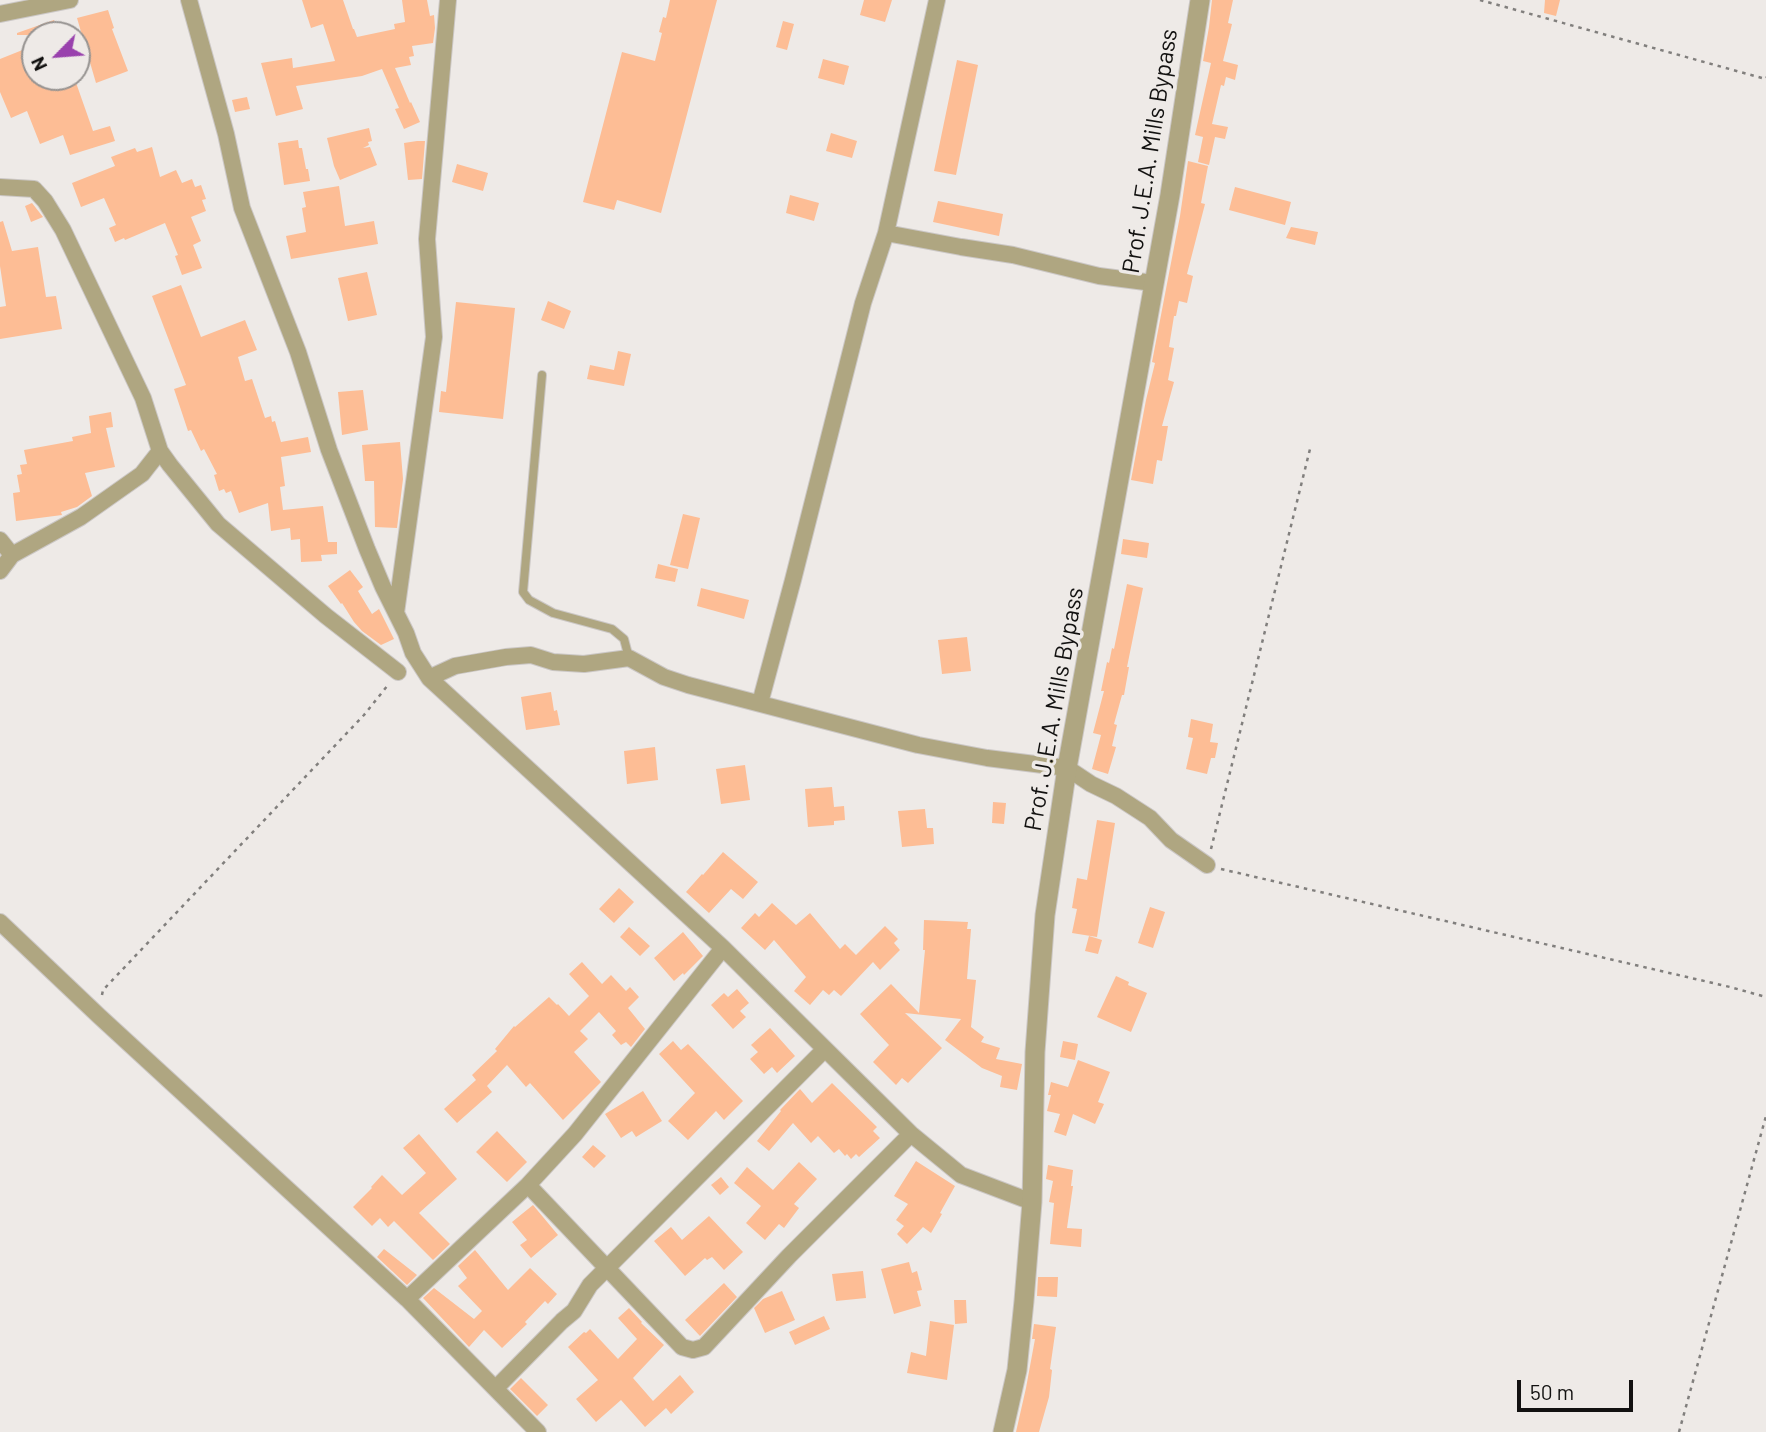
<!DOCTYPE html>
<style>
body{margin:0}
#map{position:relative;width:1766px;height:1432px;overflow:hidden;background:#eeeae7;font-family:Barlow,sans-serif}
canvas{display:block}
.north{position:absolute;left:21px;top:21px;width:70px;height:70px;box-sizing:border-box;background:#eeeae7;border:2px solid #969391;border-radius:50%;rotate:245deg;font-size:19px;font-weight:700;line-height:28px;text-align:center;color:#121110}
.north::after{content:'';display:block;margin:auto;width:24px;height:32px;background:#9941ad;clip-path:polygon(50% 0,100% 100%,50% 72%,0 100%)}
.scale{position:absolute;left:1517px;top:1380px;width:116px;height:32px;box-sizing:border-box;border:4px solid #121110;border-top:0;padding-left:9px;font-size:21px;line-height:24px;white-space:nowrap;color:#121110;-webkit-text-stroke:5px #eeeae7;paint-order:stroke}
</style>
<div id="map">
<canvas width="1766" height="1432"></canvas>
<div class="north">N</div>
<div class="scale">50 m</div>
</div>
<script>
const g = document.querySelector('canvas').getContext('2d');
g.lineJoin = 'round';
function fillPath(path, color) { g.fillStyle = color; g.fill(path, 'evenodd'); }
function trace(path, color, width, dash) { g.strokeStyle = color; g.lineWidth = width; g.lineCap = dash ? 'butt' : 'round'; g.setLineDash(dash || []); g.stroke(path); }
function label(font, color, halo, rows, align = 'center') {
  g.font = font + ' Barlow,sans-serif'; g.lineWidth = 7; g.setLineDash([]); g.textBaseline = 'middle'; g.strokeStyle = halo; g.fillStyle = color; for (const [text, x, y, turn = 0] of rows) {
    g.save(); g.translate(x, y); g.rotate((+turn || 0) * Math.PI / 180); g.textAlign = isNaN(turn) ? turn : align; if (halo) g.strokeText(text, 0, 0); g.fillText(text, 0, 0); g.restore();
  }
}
fillPath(new Path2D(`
 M302,0H343L353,29H354L357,37L395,29L394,24L405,22L402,0H427L430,16L434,15L435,28L433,43L412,46L414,56L409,57L411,65L395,68L410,103L411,102L420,122L404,129L395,109L399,108L382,69L362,76L296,86L303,109L276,116L261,63L292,58L293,68L335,61L323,24L311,28Z
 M670,0H717L661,213L617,200L614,210L583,202L622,52L655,61L662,33L659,32L663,17L666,18Z
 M864,0H892L885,22L860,15Z
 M1212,0H1233L1228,23L1232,24L1223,61L1238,65L1235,80L1226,77L1224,86L1221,85L1212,124L1228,127L1225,139L1215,137L1209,165L1198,162L1203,137L1195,135L1211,63L1203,61L1209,27Z
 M1545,0H1560L1556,16L1544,13Z
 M108,10L114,28L112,29L128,71L96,83L77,18Z
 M54,20L58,32L50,35H17V33Z
 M783,21L794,24L787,50L776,47Z
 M35,45V77H74L93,131L110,126L115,141L70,155L63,135L40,144L27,111L11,118L0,92V59Z
 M823,59L849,66L844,85L818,78Z
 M957,60L978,65L956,175L934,171Z
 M247,97L250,109L235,112L232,100Z
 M369,128L372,141L368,142L369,145L363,148L370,147L377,165L340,180L334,166L327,138Z
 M831,133L857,141L852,158L826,151Z
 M298,140L299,148H302L306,169H308L310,181L284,185L278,143Z
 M417,141H425L422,179L408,180L404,143Z
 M152,147L160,177L176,170L182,183L192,179L195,187L201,185L206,199L202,200L206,211L191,217L201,241L193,245L202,268L182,275L175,256L178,255L165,223L125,240L124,238L115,242L109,228L116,225L104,198L81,207L72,183L115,166L111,157L135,148L137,152Z
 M1188,161L1208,166L1201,203L1205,204L1187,274L1193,276L1187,303L1179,301L1176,316H1174L1169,347L1174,348L1168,380L1174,382L1162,426H1168L1162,461L1157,460L1153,484L1131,480L1146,400L1155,363L1152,362L1180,216Z
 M457,164L488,173L483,191L452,182Z
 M339,186L345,226L374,221L378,244L291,259L286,236L306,232L302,208L306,207L303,192Z
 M1235,187L1291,202L1285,225L1229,210Z
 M790,195L819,203L814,221L786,213Z
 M938,201L1003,214L999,236L933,222Z
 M32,203L43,217L31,222L25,206Z
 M3,221L12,251L38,247L46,297L56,296L62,329L0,339V307L6,306L0,266V222Z
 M1291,227L1318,232L1315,245L1286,238Z
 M367,272L377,315L348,321L338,278Z
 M181,285L201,337L245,320L257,350L238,357L245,381L252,379L265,418L271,416L272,422L275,421L281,442L308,437L311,452L281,457L285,486L280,487L283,510L323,506L328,542H337V554L321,555L322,561L301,562L300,539L291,540L290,528L271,531L268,503L239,513L231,491L226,493L224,489L219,491L214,475L217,474L204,449L201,451L191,430L188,431L174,389L186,385L152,296Z
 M548,301L571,311L564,329L541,320Z
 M456,302L515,308L503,419L439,412L441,391L446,392Z
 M618,351L631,354L624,386L587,379L590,365L614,370Z
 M363,390L368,430L342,435L338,392Z
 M111,412L113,427L106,428L115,467L85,473L92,496L77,507L61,512L62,515L16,521L13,493L20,492L17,475L22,474L20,465L27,464L24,450L73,441L72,437L91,433L89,416Z
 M400,442L403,479L397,528L375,527L374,481H365L362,445Z
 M683,514L700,518L688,569L670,565Z
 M1123,539L1149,543L1147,558L1121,554Z
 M658,564L678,569L675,582L655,578Z
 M350,570L363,587L358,591L372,614L379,609L394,639L381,645L362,631L354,622L342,603L341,604L328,586Z
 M1127,584L1143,588L1127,667H1129L1124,695H1122L1114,724L1117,725L1112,746L1116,747L1108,774L1092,769L1101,735L1093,733L1104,691H1101L1107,662L1109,663L1112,648L1114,649Z
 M701,588L749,600L744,619L697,606Z
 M967,637L971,671L942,674L938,640Z
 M551,692L554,711L557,710L560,725L526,730L521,697Z
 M1191,719L1213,724L1210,742L1218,743L1215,758H1211L1207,774L1186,769L1193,738L1188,737Z
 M655,747L658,780L627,784L624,751Z
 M745,765L750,800L721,804L716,769Z
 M832,787L834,807L844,806L845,820L834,821V825L808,827L805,789Z
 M993,802L1006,803L1004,824L992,823Z
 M925,809L927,828H933L934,844L902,847L898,811Z
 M1097,820L1115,823L1097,937L1072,933L1077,909L1072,908L1077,878L1087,880Z
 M723,852L758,882L743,899L731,889L709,913L686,892L702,874L703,875Z
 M619,888L634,902L614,923L599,909Z
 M772,903L796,925L810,913L840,949L845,944L856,955L885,926L898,939L894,943L900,950L880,970L873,962L841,996L834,990L829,995L823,990L810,1005L794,991L806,977L774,940L765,950L741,928L755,913L759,917Z
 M1150,907L1165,912L1153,948L1138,943Z
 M924,920L968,922L967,929H971L967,979L976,980L971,1027L984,1037L981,1042L1000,1048L996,1059L1022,1064L1017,1090L1000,1087L1002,1076L982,1068L945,1040L961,1019L905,1013L942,1048L908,1083L902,1078L896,1085L873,1062L889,1045L860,1014L891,984L919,1013L925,950H923Z
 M629,927L650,946L640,956L620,937Z
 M683,932L703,956L684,975L683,973L674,981L654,958Z
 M1089,936L1102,940L1098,954L1085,951Z
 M582,962L602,984L611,975L626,991L630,987L639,997L628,1008L645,1029L631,1047L626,1042L621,1045L612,1035L616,1031L599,1012L580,1031L588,1039L574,1052L601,1082L563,1120L530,1083L526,1087L507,1065L487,1086L492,1092L457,1123L444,1109L476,1080L472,1075L497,1051L495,1049L514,1026L515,1027L549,997L557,1005L558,1004L569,1016L589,996L569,974Z
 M1116,976L1129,982L1128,985L1147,993L1131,1032L1097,1017Z
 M737,989L749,1003L740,1011L746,1017L733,1029L711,1005L724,993L728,997Z
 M770,1028L795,1056L777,1073L772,1067L764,1074L750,1059L758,1052L751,1045Z
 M673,1041L681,1050L688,1044L743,1101L724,1120L716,1111L688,1140L668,1121L695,1093L659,1054Z
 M1063,1041L1078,1044L1075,1060L1060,1057Z
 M1078,1060L1110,1072L1098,1102L1104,1104L1095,1124L1073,1114L1066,1136L1054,1132L1060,1114L1047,1111L1051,1095H1048L1051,1082L1068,1087Z
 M832,1083L877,1127L873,1131L880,1138L859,1157L856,1154L851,1159L847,1154L845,1156L839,1149L834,1153L818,1136L811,1143L793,1123L769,1151L757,1141L781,1111L780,1110L800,1089L812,1103Z
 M643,1091L662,1121L636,1137L632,1131L621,1138L605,1114Z
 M497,1131L527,1162L507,1182L476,1152Z
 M419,1134L457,1179L419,1213L450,1244L433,1260L394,1221L388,1227L380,1218L372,1226L353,1207L372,1188L371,1187L382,1175L402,1195L426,1173L403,1148Z
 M593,1145L606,1156L594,1168L582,1157Z
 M916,1161L955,1186L940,1213L942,1214L931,1233L923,1227L907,1244L897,1234L904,1226L896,1220L908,1204L894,1196Z
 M799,1162L817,1179L794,1204L799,1208L784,1228L779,1224L765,1240L746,1223L761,1206L734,1183L747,1167L773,1190Z
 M1048,1165L1073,1170L1071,1186H1073L1067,1228L1082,1229L1081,1247L1050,1244L1054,1203L1049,1202L1053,1181L1046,1179Z
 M721,1177L729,1187L720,1195L711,1185Z
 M533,1205L558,1235L531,1258L520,1245L527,1240L512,1222Z
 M709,1216L743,1252L724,1270L712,1257L707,1260L705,1258L685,1276L654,1241L671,1227L682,1240Z
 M384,1249L417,1275L407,1285L377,1257Z
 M475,1250L508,1290L530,1268L557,1294L548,1304L545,1301L525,1322L527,1324L502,1348L484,1330L469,1347L423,1298L434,1288L474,1319L482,1311L458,1286L467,1278L458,1266Z
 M909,1262L912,1273L917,1271L922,1290L917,1291L921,1306L894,1314L881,1269Z
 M863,1271L866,1298L836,1301L832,1274Z
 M1038,1277H1058L1057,1297L1037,1296Z
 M724,1283L737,1297L700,1336L685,1320Z
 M782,1291L795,1320L765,1333L754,1308L763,1299Z
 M954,1300H966L967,1323L955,1324Z
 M629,1308L642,1322L641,1323L664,1345L633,1378L653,1401L680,1375L694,1392L671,1414L666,1408L645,1427L621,1400L596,1422L576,1399L598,1380L568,1347L584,1332L586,1333L590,1329L618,1359L637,1339L618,1318Z
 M824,1316L830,1329L795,1345L789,1332Z
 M930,1321L954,1325L947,1380L907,1373L911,1352L926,1356Z
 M1034,1324L1056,1327L1050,1369L1052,1370L1049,1397L1039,1432H1016L1026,1388L1035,1339H1032Z
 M521,1378L548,1405L537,1416L510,1389Z`), '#fdbd95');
const service = new Path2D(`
 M542,375L523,592L529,600L553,613L612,629L624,639L629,658`);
const minor = new Path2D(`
 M189,0L226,134L242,208L298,352L329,450L367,549L383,587L406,633L413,653L429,678L723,948L911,1134L961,1175L1032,1202
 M0,14L70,0
 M0,187L34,189L45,201L63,230L143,398L160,451L170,465L218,524L326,616L398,672
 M886,233L961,247L1013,255L1099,276L1153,283
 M0,540L12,555
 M0,571L12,555L81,517L142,474L160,451
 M396,613L434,337L427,239L448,0
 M429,678L455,666L506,657L531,655L553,662L584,664L629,658L664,677L688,685L918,745L987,758L1067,768L1091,784L1116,796L1150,818L1171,840L1207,865
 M760,703L793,580L863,303L886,233L937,0
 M0,922L99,1016L407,1299L538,1432
 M528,1185L682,1347L693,1350L704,1347L789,1256L911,1134
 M407,1299L528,1185L575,1134L723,948
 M496,1388L562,1321L574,1311L590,1285L825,1049`);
const tertiary = new Path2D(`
 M1003,1432L1017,1370L1024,1301L1032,1202L1035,1052L1045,915L1067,768L1170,195L1200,0`);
trace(service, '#cbc7c5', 10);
trace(minor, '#cbc7c5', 18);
trace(tertiary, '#cbc7c5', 21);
trace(new Path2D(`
 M1480,0L1762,78L1763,76L1766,77
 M1211,849L1311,445
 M1221,869L1730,987L1766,997
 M102,995L103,990L364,715L388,685
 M1679,1432L1766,1116`), '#817f7d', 2.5, [3.5, 5]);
trace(service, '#afa681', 8);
trace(minor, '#afa681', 16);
trace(tertiary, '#afa681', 19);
label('24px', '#121110', '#eeeae7', [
 ["Prof. J.E.A. Mills Bypass",1150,151,-81],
 ["Prof. J.E.A. Mills Bypass",1054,709,-80]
]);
</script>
